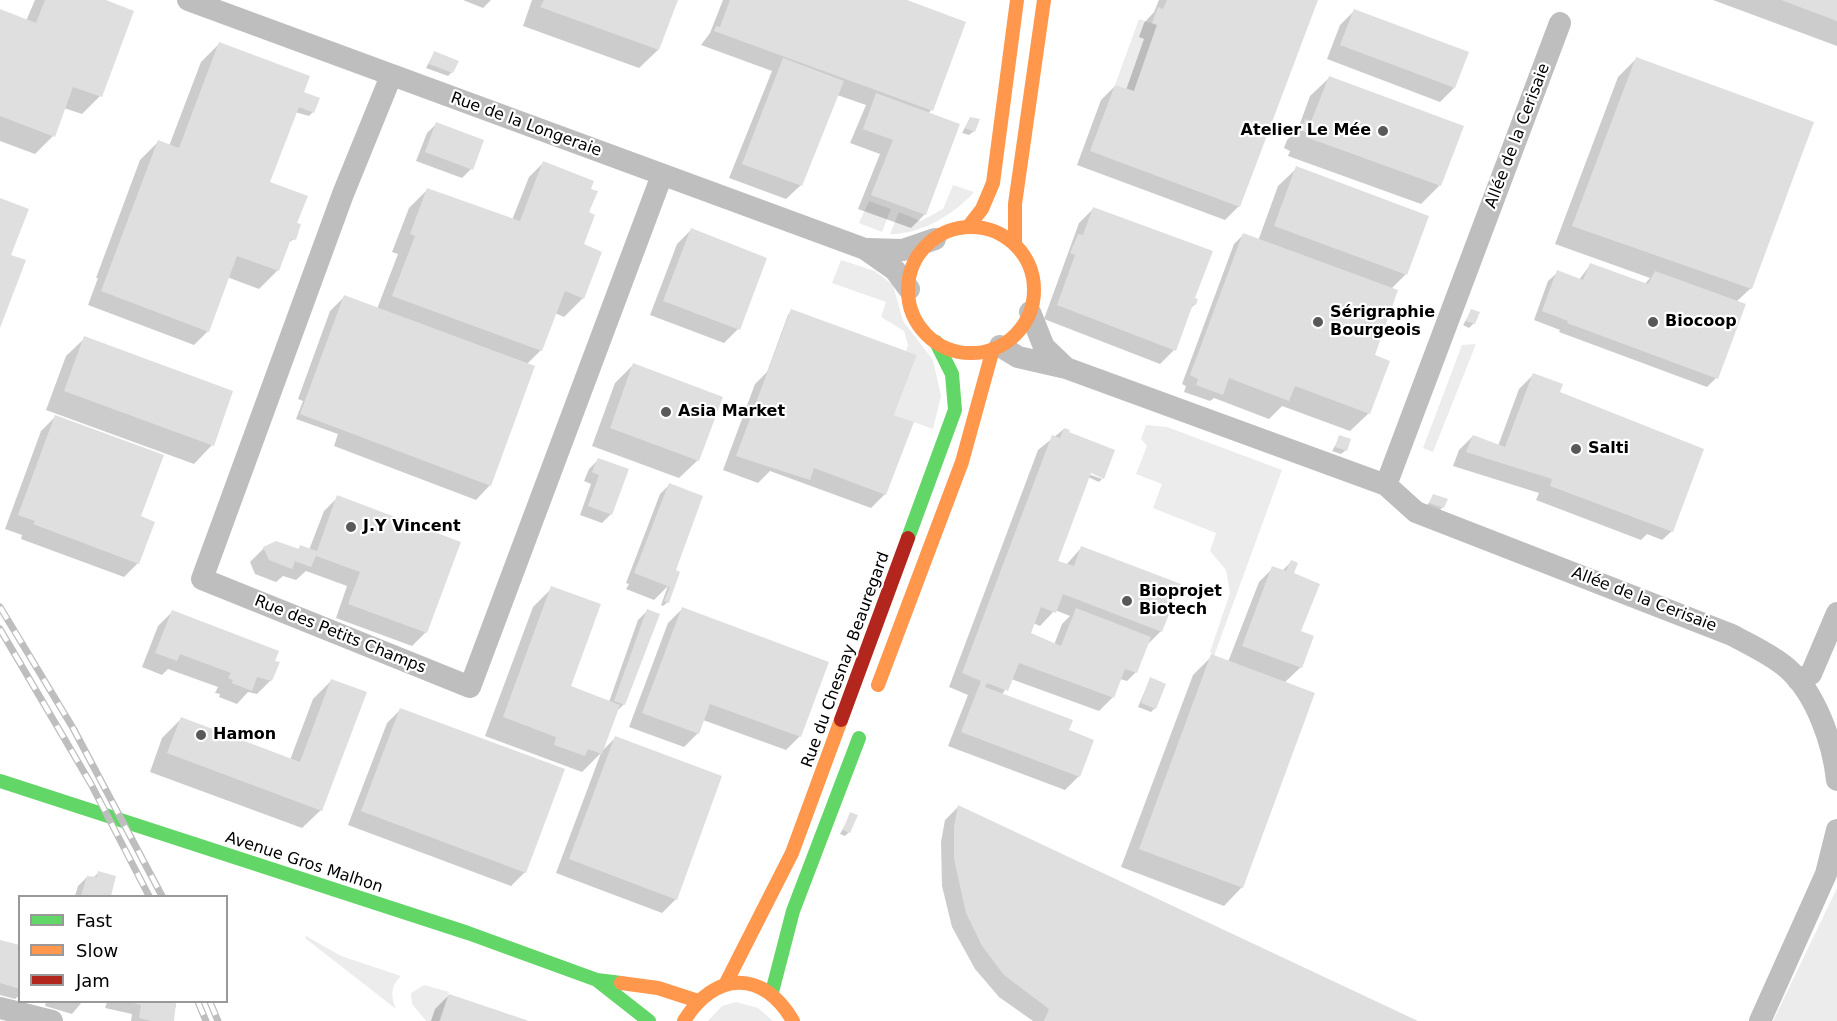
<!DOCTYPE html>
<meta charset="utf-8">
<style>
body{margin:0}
#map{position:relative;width:1837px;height:1021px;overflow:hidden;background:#fff;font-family:"DejaVu Sans",sans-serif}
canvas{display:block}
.legend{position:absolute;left:18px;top:895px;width:210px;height:108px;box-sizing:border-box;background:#fff;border:2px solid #999;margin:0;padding:8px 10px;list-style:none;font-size:18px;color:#000}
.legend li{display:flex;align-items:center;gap:12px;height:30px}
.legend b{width:30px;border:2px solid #999}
</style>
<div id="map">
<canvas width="1837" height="1021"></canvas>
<ul class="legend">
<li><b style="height:8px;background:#63d668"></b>Fast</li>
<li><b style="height:8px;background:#ff974d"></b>Slow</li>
<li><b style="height:8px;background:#b3261e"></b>Jam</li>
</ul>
</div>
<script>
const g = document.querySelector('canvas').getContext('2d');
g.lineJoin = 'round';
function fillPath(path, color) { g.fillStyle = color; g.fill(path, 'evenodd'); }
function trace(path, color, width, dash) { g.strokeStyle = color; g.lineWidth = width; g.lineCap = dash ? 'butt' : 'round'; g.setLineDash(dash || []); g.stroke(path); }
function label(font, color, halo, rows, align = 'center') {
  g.font = font + ' "DejaVu Sans",sans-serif'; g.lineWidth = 4.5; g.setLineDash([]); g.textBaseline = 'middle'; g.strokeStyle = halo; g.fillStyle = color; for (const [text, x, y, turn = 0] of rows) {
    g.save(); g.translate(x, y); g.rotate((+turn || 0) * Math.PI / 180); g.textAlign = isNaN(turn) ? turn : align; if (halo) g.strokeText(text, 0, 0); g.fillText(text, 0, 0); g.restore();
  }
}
fillPath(new Path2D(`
 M1139,19L1157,25L1134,91L1115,85Z
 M953,185L974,192C955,214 920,235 890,234L899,212L921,221L943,209Z
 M869,201L891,209L882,232L859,223Z
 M841,260L875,271L893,285L903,321L933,360L941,396L933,429L894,415L917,355L906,351L908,345L904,331L881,317L886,302L832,283Z
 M1476,344L1433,452L1423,448L1462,345Z
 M1146,425L1167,427L1282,470L1214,656L1210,652L1230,593L1226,570L1210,551L1216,533L1153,508L1162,484L1136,474L1147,446L1141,439Z
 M1837,888V1021H1773Z
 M306,936L341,956L401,976C390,987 391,996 396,1009L305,938Z
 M424,985L449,992L439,1021H426L412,1004L411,993Z
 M736,1002L758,1008L773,1021H708L722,1006Z`), '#ececec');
fillPath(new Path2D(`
 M35,0H102L100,96L82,114L64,108L53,136L35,154L0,141V11L26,21Z
 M463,0H491L483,8Z
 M532,0H677L658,50L639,68L523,26Z
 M723,0H905L931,110L928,114L925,214L911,228L858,209L880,154L850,143L866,105L837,95L801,185L786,199L729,178L772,71L701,45L710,33Z
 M1159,0H1316L1239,206L1225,220L1077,165L1101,100L1115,86L1126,90L1144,39L1139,37L1144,23L1154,12Z
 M1713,0H1837V46Z
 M1354,11L1454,88L1440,102L1327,59L1340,25Z
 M219,44L302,93L313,112L309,116L295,112L269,181L296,224L294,239L288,243L278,270L259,289L227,277L208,331L194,345L88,305L98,278H96L140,160L158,142L169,146L201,62Z
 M434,53L452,72L448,76L426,68Z
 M1636,59L1751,288L1736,302L1716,378L1707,387L1559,332L1560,330L1534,320L1548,281L1558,272L1579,280L1590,265L1644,285L1650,278L1555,244L1618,77Z
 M1329,78L1462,127L1439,186L1421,204L1288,156L1290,151L1284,148L1287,140L1298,129L1310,96Z
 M970,118L974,131L969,135L962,133Z
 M436,124L471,169L462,178L416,161L427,133Z
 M543,163L587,213L583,243V298L564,317L555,313L541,350L527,364L534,367L490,485L476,500L334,446L338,434L296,419L303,401L298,399L330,311L344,297L377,309L398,254L392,252L409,208L428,189L512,220L529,177Z
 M1297,168L1427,217L1405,275L1391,289L1373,356L1369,413L1350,431L1282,406L1269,419L1214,398L1210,401L1184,392L1186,386L1182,384L1234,244L1243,235L1258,241L1278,186Z
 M1093,209L1193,299L1195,304L1190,309L1174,350L1160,364L1044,319L1079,223Z
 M691,230L766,258L738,329L724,343L650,315L677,244Z
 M792,310L892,416L885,494L871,508L770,471L758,483L723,470L755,384L767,372L788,315Z
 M1472,310L1474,323L1469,328L1463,325Z
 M85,338L212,445L194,464L46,410L66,356Z
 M633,365L698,460L679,478L592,446L615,383Z
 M1533,375L1558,393L1672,531L1662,540L1647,534L1641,540L1536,500L1539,493L1453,466L1459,450L1473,436L1498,446L1519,389Z
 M55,417L139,517L138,563L124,577L21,539L22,535L5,529L41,431Z
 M1064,429L1084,469L1083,472L1102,479L1099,482L1088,477L1056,562L1066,565L1082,547L1161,631L1146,646L1136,672L1127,681L1120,679L1113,697L1099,711L1011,679L1002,695L1067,731L1079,776L1065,790L948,746L968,695L949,687L1038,450ZM1055,610L1070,616L1062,624L1054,645L1029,634L1033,623L1040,626Z
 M1340,437L1346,450L1341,454L1332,451Z
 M598,460L611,514L602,523L580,515L591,484L584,481L589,469Z
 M669,485L674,571L668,602L663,606L661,605L668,586L654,600L626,589L629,584L626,583L660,494Z
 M1434,495L1443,507L1439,511L1426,507Z
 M338,497L426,632L412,646L336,618L347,586L306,571L296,580L283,576L276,582L255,574L250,562L264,548L297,550L301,547L309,550L324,511Z
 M1291,562L1301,667L1284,683L1242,887L1224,906L1121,867L1193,675L1212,656L1228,662L1259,582L1273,568L1282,571Z
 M552,588L569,686L609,702L638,620L648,610L624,704L616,712L601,752L615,738L676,899L662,913L556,873L601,753L582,772L485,736L533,607Z
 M682,609L800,736L786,750L703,720L698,733L684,747L629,727L668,623Z
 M172,612L271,680L257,694L248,692L237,704L219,697L220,694L215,693L218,687L168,669L162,675L142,667L158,626Z
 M1150,679L1155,708L1151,712L1138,707Z
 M332,680L321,810L302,828L150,772L162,738L181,719L290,760L313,699Z
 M401,709L525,872L511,886L348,825L387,723Z
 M959,806L1414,1021H1033L999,997L975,969L952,927L942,886L941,842L945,820Z
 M851,814L849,832L845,836L840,834Z
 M98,873L114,883L109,896H75L78,886L87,877H94Z
 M0,942L20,946V995L15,999L0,995Z
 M449,995L525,1021H431L435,1009Z
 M46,1002H82L72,1014L45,1006Z
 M107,1002H175L176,1005L172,1021H131L132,1014L105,1008Z`), '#0003');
fillPath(new Path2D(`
 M45,0H106L134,11L102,97L73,87L55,137L0,116V9L36,23Z
 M544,0H678L659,50L540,7Z
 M730,0H907L966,22L933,111L714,31L716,26L720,27Z
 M1167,0H1318L1240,207L1090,151L1115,85L1134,91L1157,25L1152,23L1158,7L1163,9Z
 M1781,0H1837V21Z
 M1354,9L1469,52L1455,88L1340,45Z
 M219,42L310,76L304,92L320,98L314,113L299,107L270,182L308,196L297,223L301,224L296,240L291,239L279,271L237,256L209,332L101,291L158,140L179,148Z
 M434,51L459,61L453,73L429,64Z
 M1636,57L1814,122L1752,289L1572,226Z
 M783,58L844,81L802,186L742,164Z
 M1329,76L1464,126L1441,186L1306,137L1307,133L1301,130L1305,119L1311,122Z
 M876,93L960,124L926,215L871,195L893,140L863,129Z
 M970,117L980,119L975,132L965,128Z
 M436,122L484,140L473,170L425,152Z
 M543,161L594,181L591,189L598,191L589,212L595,215L584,244L602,252L584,299L565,291L542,351L392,296L415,236L410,234L427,188L520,221Z
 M1296,166L1429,216L1407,275L1274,226Z
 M0,198L29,209L11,255L26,260L0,328Z
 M1093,207L1213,251L1195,298L1198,299L1196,305L1193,304L1176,351L1057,305L1075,255L1070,253L1078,234L1083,235Z
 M691,228L767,258L740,330L663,301Z
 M1243,233L1398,290L1375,355L1390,361L1370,414L1295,386L1289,401L1229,378L1223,395L1196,385L1198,379L1190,375Z
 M1590,263L1648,284L1655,271L1746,304L1718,379L1567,323L1568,321L1542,311L1557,270L1583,280Z
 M344,295L535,366L491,486L300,414Z
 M791,309L917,355L894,415L914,422L886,495L814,468L810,480L736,456Z
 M1471,309L1480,312L1475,324L1466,321Z
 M84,336L233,391L214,446L64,391Z
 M633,363L723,397L699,461L610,428Z
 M1533,373L1563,384L1560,392L1704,449L1673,532L1550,486L1552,479L1466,452L1473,435L1505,447Z
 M55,415L164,455L141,516L155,522L139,564L33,524L35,521L18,515Z
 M1064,428L1070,430L1069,432L1115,450L1104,479L1091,473L1058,561L1074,566L1081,546L1181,584L1162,632L1063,594L1056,613L1041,607L1031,633L1061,646L1076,608L1151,637L1137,673L1125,669L1114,698L1019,663L1008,691L987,683L985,687L1073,720L1069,730L1094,740L1080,777L961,732L981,681L962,673L1052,435L1060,438Z
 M1339,435L1351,439L1347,451L1335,447Z
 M598,458L629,469L612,515L588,506L599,475L592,472Z
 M669,483L703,496L676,570L680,572L669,603L664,601L670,587L634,573Z
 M1433,494L1448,499L1444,508L1429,503Z
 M337,495L461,542L427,633L348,604L360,572L316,556L311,567L295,561L292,569L269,560L263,547L276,541L299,549L300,545L317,551Z
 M1291,560L1298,563L1294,573L1320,584L1301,631L1314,636L1302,668L1242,646L1272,566L1286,571Z
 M551,586L601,604L571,686L620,705L602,754L588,749L585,756L554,745L556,737L503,717Z
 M682,607L829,662L801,737L710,704L699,734L642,713Z
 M647,609L660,614L625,705L614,701Z
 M172,610L279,651L275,661L280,662L272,681L257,677L252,691L232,683L233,680L228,678L231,673L180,654L177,661L155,653Z
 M1211,654L1315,693L1243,888L1139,849Z
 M1150,677L1166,684L1156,709L1141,703Z
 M331,679L367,692L322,811L167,753L181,717L300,762Z
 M400,708L565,769L526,873L361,811Z
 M615,736L722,776L677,900L569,859Z
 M958,805L1418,1021H1044L1049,1009L1004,975L982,946L966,913L954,859V827Z
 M850,812L858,815L850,833L843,830Z
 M98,871L116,876L111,896H81L87,876L97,877Z
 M0,940L20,945V989L0,983Z
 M449,994L529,1021H440Z
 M130,1002H176L174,1021H151L139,1018L141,1005Z`), '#dfdfdf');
trace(new Path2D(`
 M188,0L865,249L895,270L909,289
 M391,76L343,194L202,579L470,687L662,175
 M867,249L903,250L935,239
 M1030,312L1044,347L1066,368
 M1000,346L1018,357L1066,368L1386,485L1416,512L1732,635C1750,645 1771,654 1787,668C1816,693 1833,743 1837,780
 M1386,485L1560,23
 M1798,680L1811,674L1837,613
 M0,1008L52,1021
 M1760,1021L1826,874L1837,830`), '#bebebe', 22);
trace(new Path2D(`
 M908,538L955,410L952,374L936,342
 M0,781L468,933L597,980L621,983
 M598,981L649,1021
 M772,992L793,911L859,738`), '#63d668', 14);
trace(new Path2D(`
 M968,227L982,209L993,183L1017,0
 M908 290a63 63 0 1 1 126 0a63 63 0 1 1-126 0Z
 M1015,245V204L1044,0
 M878,685L962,462L993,349
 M621,983L658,988L695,1000
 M726,983L792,853L841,720
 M684,1021C715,971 763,969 793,1021`), '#ff974d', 14);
trace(new Path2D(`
 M841,720L908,538`), '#b3261e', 14);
const rail = new Path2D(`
 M0,607L73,728L162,896
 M0,629L91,784L149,896
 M198,1002L206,1021
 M210,1002L218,1021`);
trace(rail, '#bebebe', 7);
trace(rail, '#fff', 4.5, [14]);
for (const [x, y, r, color] of [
 [1383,131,6,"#595959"],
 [1318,322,6,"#595959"],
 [1653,322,6,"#595959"],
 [666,412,6,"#595959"],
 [1576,449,6,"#595959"],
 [351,527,6,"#595959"],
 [1127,601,6,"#595959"],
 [201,735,6,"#595959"]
]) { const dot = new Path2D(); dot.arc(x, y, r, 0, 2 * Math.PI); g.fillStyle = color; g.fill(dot); trace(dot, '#fff', 2); }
label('16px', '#000', '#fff', [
 ["Rue de la Longeraie",526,125,20],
 ["Allée de la Cerisaie",1518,136,-69],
 ["Allée de la Cerisaie",1644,600,21],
 ["Rue des Petits Champs",340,635,22],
 ["Rue du Chesnay Beauregard",846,660,-70],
 ["Avenue Gros Malhon",304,863,18]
]);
label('bold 16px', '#000', '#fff', [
 ["Atelier Le Mée",1371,131,"right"],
 ["Sérigraphie",1330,313],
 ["Bourgeois",1330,331],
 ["Biocoop",1665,322],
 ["Asia Market",678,412],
 ["Salti",1588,449],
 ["J.Y Vincent",363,527],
 ["Bioprojet",1139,592],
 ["Biotech",1139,610],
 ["Hamon",213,735]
], 'left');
</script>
